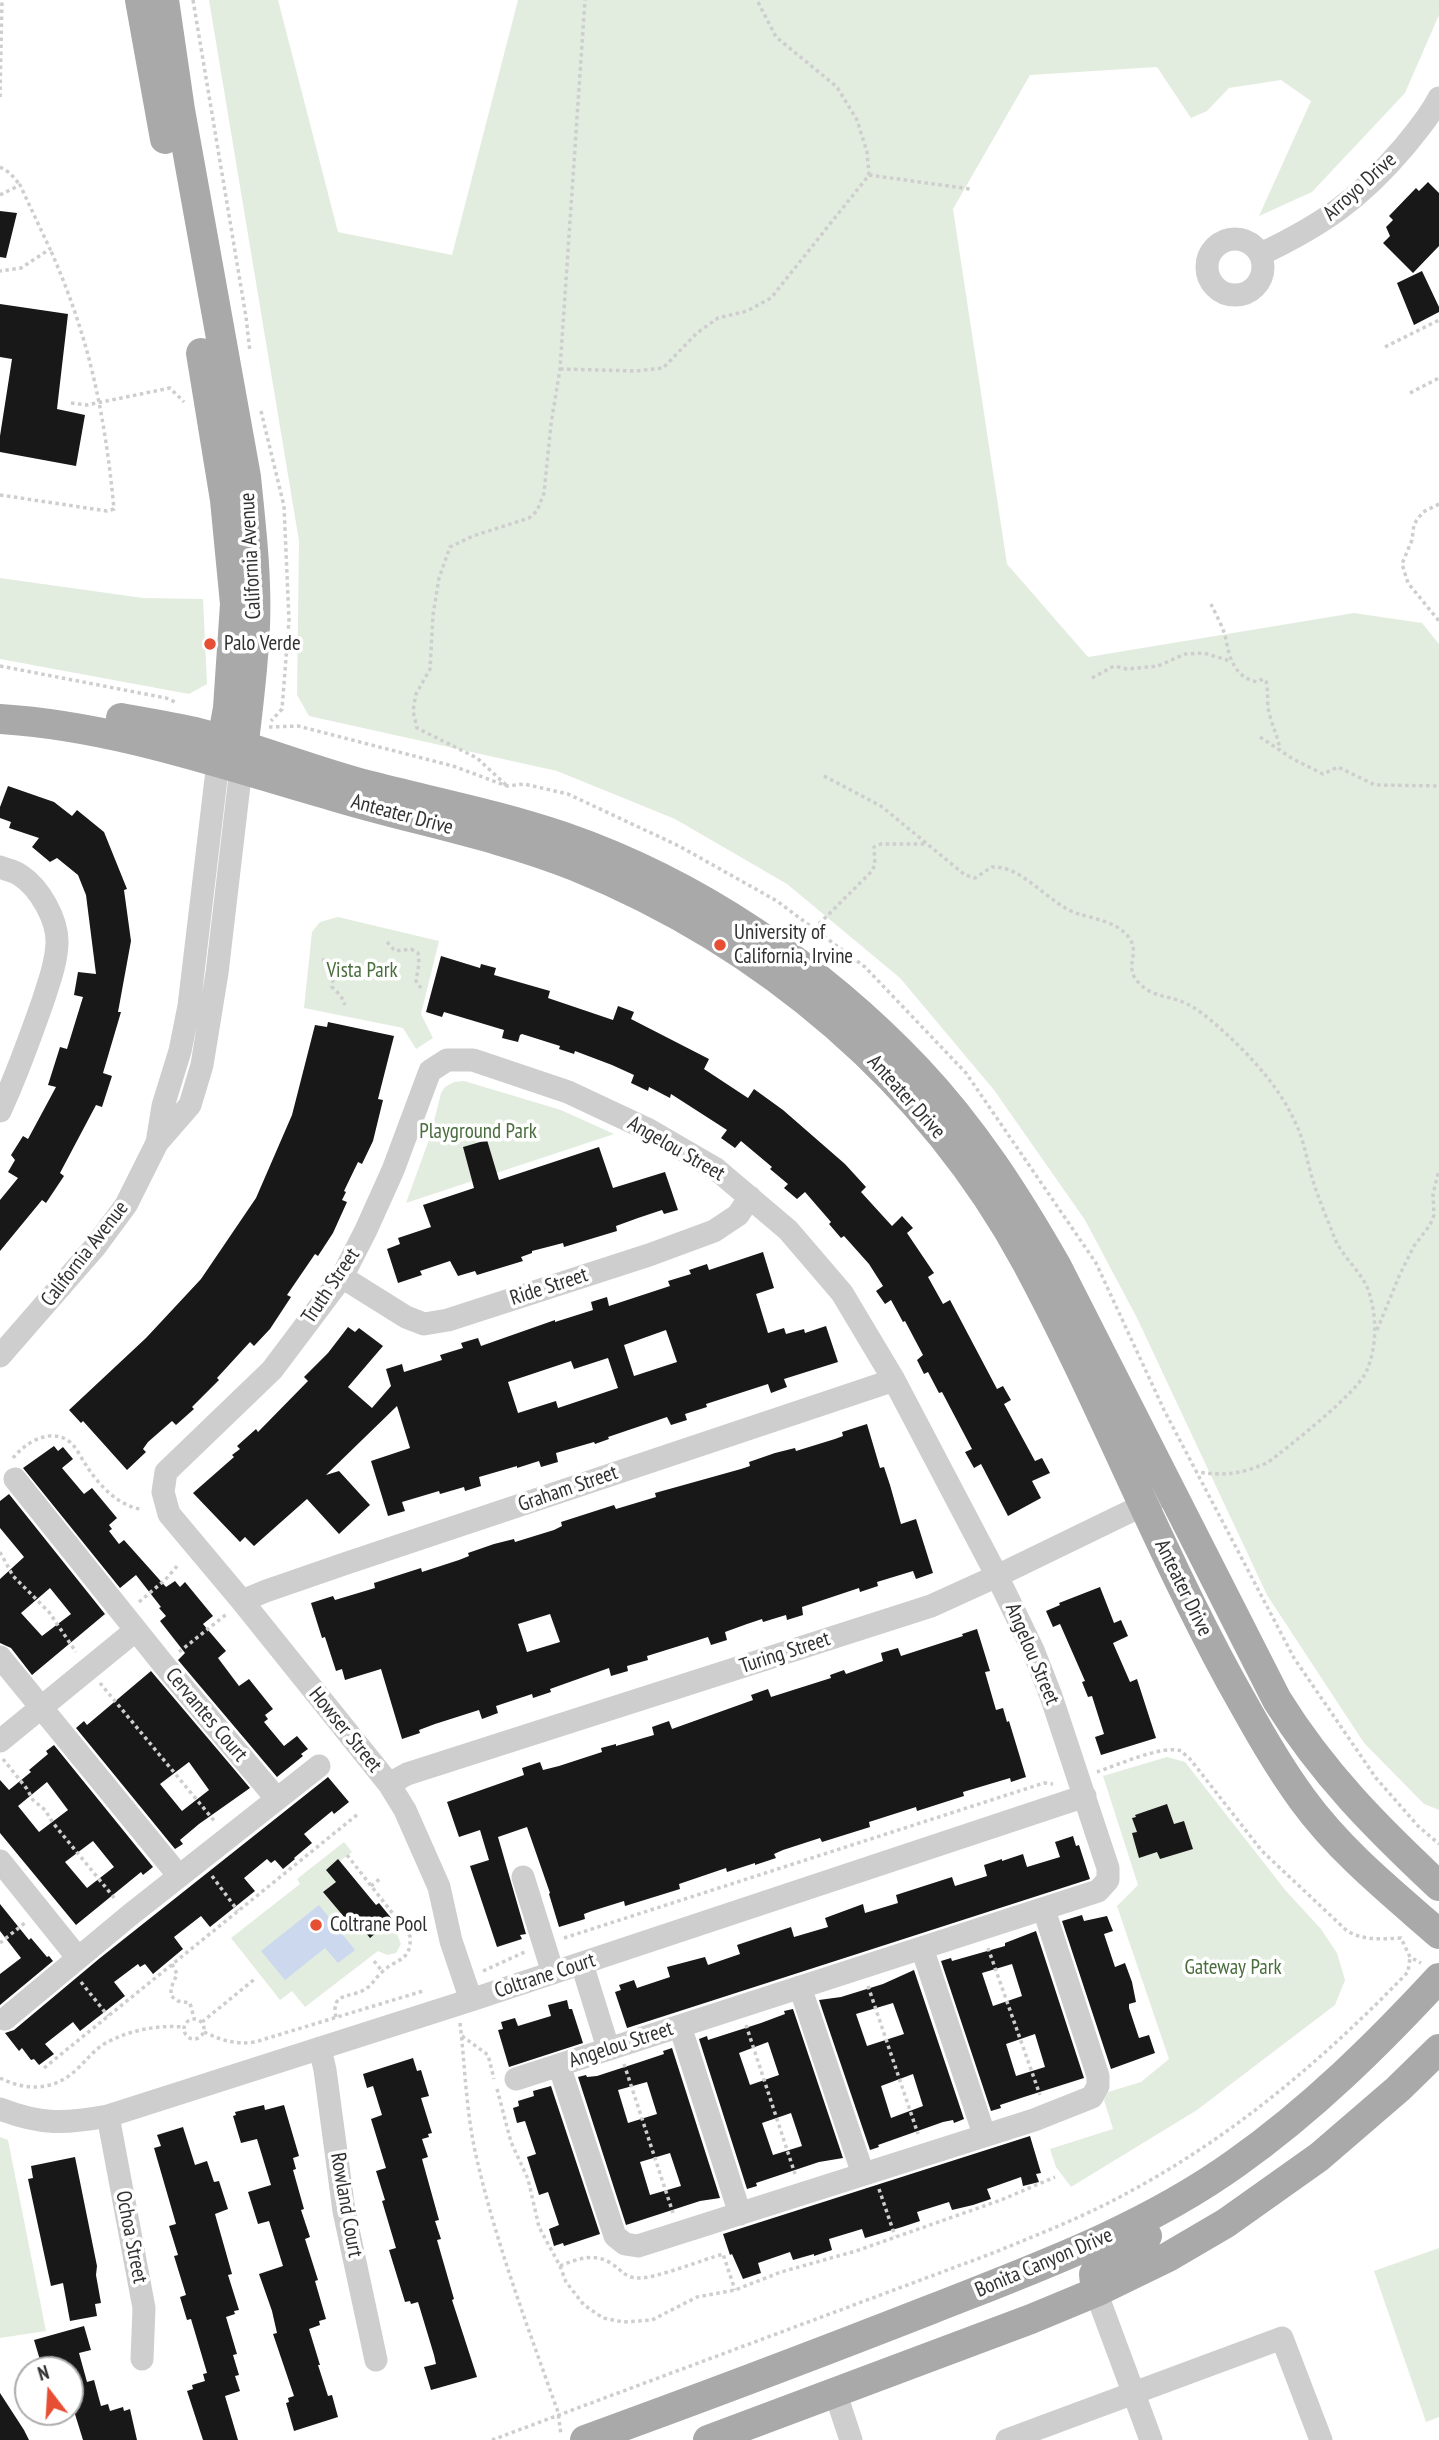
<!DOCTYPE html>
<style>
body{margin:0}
#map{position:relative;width:1439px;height:2440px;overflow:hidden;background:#fff;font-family:"PT Sans Narrow",sans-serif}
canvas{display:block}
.north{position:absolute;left:14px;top:2356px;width:70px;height:70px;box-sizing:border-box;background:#fff;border:2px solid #adadad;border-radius:50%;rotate:343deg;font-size:19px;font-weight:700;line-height:28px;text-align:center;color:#313131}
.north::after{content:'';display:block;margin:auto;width:24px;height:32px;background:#e74f34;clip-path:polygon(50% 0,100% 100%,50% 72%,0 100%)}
</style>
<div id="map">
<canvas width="1439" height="2440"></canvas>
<div class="north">N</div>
</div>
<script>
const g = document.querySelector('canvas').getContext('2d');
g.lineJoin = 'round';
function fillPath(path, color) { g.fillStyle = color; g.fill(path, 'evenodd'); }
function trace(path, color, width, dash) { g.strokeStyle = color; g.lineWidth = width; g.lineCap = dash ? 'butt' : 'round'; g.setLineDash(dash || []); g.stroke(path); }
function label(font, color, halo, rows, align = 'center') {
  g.font = font + ' "PT Sans Narrow",sans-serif'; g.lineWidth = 7; g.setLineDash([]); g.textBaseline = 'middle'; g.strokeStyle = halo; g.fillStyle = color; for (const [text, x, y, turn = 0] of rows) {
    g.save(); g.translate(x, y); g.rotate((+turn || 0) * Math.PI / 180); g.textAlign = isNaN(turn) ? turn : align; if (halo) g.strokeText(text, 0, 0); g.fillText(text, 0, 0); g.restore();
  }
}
fillPath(new Path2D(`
 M209,0H278L338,232L452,255L518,0H1439V15L1405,93L1312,192L1259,216L1311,101L1281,80L1229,88L1207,111L1191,118L1157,67L1030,75L953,209L1007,564L1088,657L1354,613L1422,623L1439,644V1810L1424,1804L1364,1743L1267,1595L1137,1318L1085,1220L994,1090L900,978L787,884L675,819L557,771L309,716L297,695L299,541Z
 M0,578L143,598L203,599L207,684L189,694L0,659Z
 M338,917L439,941L421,1014L433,1038L416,1049L403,1028L304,1008L312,932L320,922Z
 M464,1081L561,1110L614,1134L406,1203L430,1137L441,1093L445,1087L454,1082Z
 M1167,1757L1185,1762L1286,1891L1321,1929L1337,1953L1345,1980L1335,2005L1197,2110L1071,2187L1056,2167L1050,2149L1113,2129L1104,2100L1108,2092L1141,2082L1169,2059L1117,1906L1138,1885L1103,1776Z
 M344,1842L352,1852L340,1861L389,1922L381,1928L384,1931L397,1934L401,1944L396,1953L387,1955L378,1951L305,2007L292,1991L280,2000L231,1938L300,1884L297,1879Z
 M0,2137L8,2140L46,2331L0,2338Z
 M1439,2248V2417L1426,2422L1374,2271Z`), '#e3eddf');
fillPath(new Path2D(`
 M319,1905L355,1950L338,1963L325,1948L285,1980L261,1951Z`), '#cbd8ed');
fillPath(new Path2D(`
 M1428,182L1439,193V246L1413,273L1383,243L1390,236L1386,227L1393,220L1389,216L1416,188L1419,191Z
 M0,211L17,213L6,258L0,257Z
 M1422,271L1439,307V312L1414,325L1397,283Z
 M0,304L68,314L57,409L85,415L76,466L0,452V436L12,359L0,357Z
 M8,786L54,802L72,816L77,810L104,832L127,889L124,890L131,941L118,1012H121L103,1073L112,1076L102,1107L96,1105L60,1173L64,1176L46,1203L42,1200L0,1251V1200L18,1178L8,1172L15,1160L11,1155L23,1136L28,1139L56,1087L48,1085L60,1047L67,1049L83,997L74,995L78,972L96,974L86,895L78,875L57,858L50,862L32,847L39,838L9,828L11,822L0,818V807Z
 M441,956L480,968L481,964L496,968L494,975L550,991L548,998L613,1020L618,1006L634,1012L631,1019L709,1059L704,1069L748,1098L754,1089L783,1110L845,1164L866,1187L861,1192L892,1226L902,1216L913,1228L907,1233L934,1273L928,1277L943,1304L950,1300L997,1389L1003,1386L1011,1400L1004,1404L1035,1461L1042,1458L1050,1473L1032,1481L1041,1498L1008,1516L981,1464L974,1468L965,1452L972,1449L942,1392L939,1393L928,1372L924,1374L917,1360L923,1355L905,1321L903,1322L891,1300L885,1304L876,1291L883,1286L869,1264L844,1236L841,1238L829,1224L831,1222L805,1192L797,1199L784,1188L788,1184L770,1169L772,1167L741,1141L735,1148L721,1138L727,1130L671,1094L670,1098L649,1087L648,1091L631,1083L634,1075L612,1065L575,1051L574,1054L559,1049L560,1046L522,1034L520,1035L518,1042L502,1038L504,1030L444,1012L442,1017L426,1012Z
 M328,1022L394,1036L378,1099L383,1100L373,1141L362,1164L358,1162L344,1191L346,1192L342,1200L347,1202L333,1233L318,1256L315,1254L287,1295L291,1297L270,1329L254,1346L250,1342L217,1378L219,1380L192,1407L194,1409L176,1425L172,1421L148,1442L143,1449L146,1452L127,1470L83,1421L81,1423L69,1410L146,1338L201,1279L256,1198L292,1115L315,1025L327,1027Z
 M487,1140L499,1180L599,1147L613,1188L665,1172L678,1210L664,1214L662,1210L638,1218L616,1226L617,1231L564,1247L563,1243L532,1251V1253L521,1257L523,1261L477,1275L475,1271L458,1276L450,1261L420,1271L422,1275L398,1283L387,1249L400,1244L398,1238L431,1227L423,1205L474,1188L463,1147Z
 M763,1252L774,1288L756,1294L768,1333L784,1328L786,1334L804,1329L805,1333L826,1326L838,1362L784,1379L787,1387L771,1393L768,1384L706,1404L707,1407L685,1414L687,1420L671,1425L667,1417L608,1437L609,1439L595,1444L594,1442L556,1453L558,1462L541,1467L539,1461L517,1468V1466L479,1477L481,1486L465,1491L464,1487L440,1494L439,1491L402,1502L405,1511L388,1516L371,1461L410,1448L397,1406L326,1475L339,1471L370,1505L339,1534L307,1499L254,1546L245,1537L240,1542L193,1493L234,1457L232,1455L240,1449L237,1446L256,1429L258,1432L308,1381L304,1377L328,1353L348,1327L355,1332L359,1328L383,1346L348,1387L372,1408L391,1386L386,1369L402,1364L404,1372L442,1360L440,1355L463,1348L461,1343L478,1338L481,1346L555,1320V1322L593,1310L591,1302L607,1297L609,1306L670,1286L668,1281L691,1274L689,1270L707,1264L709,1270ZM666,1330L677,1362L634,1376L624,1345ZM608,1358L618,1388L558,1408L556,1401L518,1413L508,1382L571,1361L574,1369Z
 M867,1424L880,1468L884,1467L890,1485L901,1524L916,1519L933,1573L916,1579L913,1571L877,1582L878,1586L860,1592L859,1588L802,1607L803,1615L787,1620L786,1615L763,1622L762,1619L747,1624L725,1632L727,1640L711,1645L708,1637L647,1656L648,1660L627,1666L628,1671L611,1676L609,1668L550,1689L551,1692L533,1698L532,1694L496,1706L498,1713L482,1719L479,1710L435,1724L419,1730L420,1733L402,1739L381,1669L345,1680L342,1669L336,1671L325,1637L322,1638L311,1603L333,1596L335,1600L375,1588L374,1583L421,1568L422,1572L459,1560L469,1556L468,1553L494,1544L514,1539L515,1542L554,1530L562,1526L561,1522L614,1505L616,1509L656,1497L655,1493L741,1469L750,1466L749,1462L775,1453L795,1448L796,1451L835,1439L843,1436L842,1432ZM550,1614L560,1642L527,1652L518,1624Z
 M54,1446L58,1451L63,1447L73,1459L62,1468L84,1494L92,1488L117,1518L109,1525L112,1529L109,1531L119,1544L124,1540L166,1587L175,1581L180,1587L185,1582L213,1616L203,1624L226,1651L218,1658L239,1686L249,1679L273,1709L265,1715L268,1719L264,1722L284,1746L297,1736L308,1749L301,1754L303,1756L277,1777L178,1660L185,1653L160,1621L166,1616L159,1608L161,1607L136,1575L120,1588L23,1468Z
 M9,1494L105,1614L32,1675L11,1648L0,1643V1579L24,1557L0,1528V1501ZM50,1588L71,1614L42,1636L21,1613Z
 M1100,1587L1114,1623L1121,1620L1128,1636L1113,1643L1130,1682L1137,1679L1156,1738L1101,1755L1095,1737L1104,1734L1092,1696L1088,1697L1082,1682L1085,1681L1060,1624L1053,1627L1046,1611L1060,1605L1059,1603Z
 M977,1629L990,1671L985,1672L996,1710L1003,1708L1007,1722L1009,1721L1026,1777L1011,1782L1010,1778L963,1792L964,1796L917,1811L916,1807L869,1822L870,1827L822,1842L820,1838L783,1850L774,1854L776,1858L755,1865V1863L727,1872L726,1868L679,1884L680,1889L625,1906L624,1901L592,1911L584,1914L585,1919L559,1927L549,1894L550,1893L527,1827L498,1837L526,1934L520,1935L522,1939L497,1947L470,1866L489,1860L480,1830L459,1837L447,1802L524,1775L522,1768L540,1762L543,1770L559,1766L602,1752L601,1748L616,1744V1746L654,1735L652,1727L669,1721L672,1729L753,1700L751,1695L768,1689L771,1697L831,1678L830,1675L844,1670L846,1674L883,1661L881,1653L898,1648L901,1656L963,1636L962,1634Z
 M151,1671L250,1788L199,1824L180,1840L183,1844L175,1849L76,1728L84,1721L87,1725ZM189,1762L209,1790L182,1811L160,1784Z
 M54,1745L153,1867L143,1875L141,1872L76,1925L0,1833V1780L9,1790L31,1772L29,1770L48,1754L46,1751ZM47,1782L68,1810L39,1832L18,1806ZM93,1841L114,1867L87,1888L65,1862Z
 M328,1777L349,1802L334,1814L332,1811L304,1834L312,1843L294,1858L295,1859L283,1869L275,1860L271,1863L267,1859L244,1878L255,1891L210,1927L201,1916L174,1937L183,1949L153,1974L145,1964L140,1967L138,1964L114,1982L125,1996L80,2031L73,2022L45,2044L54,2054L39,2065L34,2059L31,2060L22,2048L19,2051L5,2033L14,2030L100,1958Z
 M1167,1804L1174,1824L1184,1821L1193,1849L1160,1859L1157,1852L1139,1858L1132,1833L1137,1832L1132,1818L1136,1817L1135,1815Z
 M1073,1836L1076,1846L1079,1845L1090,1879L627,2028L615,1992L621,1990L619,1985L634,1980L637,1988L670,1977L667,1967L705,1957L708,1965L740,1954L737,1945L791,1927L794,1937L828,1927L825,1918L863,1904L865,1913L898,1903L896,1895L952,1877L955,1886L987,1876L984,1865L1002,1859V1861L1023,1854L1027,1867L1060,1857L1055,1842Z
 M338,1859L376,1905L379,1903L392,1919L370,1938L361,1927L356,1931L323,1892L336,1882L326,1870Z
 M0,1904L29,1940L31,1938L47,1957L49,1956L53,1961L0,2005V1974L21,1958L0,1931Z
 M1082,1915L1084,1921L1107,1916L1113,1931L1104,1934L1115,1967L1125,1963L1132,1982L1136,2002L1129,2004V2008L1139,2038L1149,2035L1155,2053L1111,2069L1062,1921Z
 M1036,1931L1084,2078L1024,2097L1000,2105L1001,2108L991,2111L941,1961L951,1958L952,1961L1005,1946V1943ZM1012,1964L1022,1996L993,2006L982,1973ZM1035,2034L1045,2067L1016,2076L1006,2044Z
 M914,1970L964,2119L954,2123L953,2120L943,2122L878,2145L879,2147L870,2150L819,2000L841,1997L883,1984ZM893,2003L904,2034L867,2046L856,2014ZM913,2074L923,2106L891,2118L881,2086Z
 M567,2000L569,2009H572L583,2043L509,2067L498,2030L503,2029L501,2022L515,2018L518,2026L551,2016L548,2005Z
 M793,2009L843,2158L819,2162L756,2183L757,2186L747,2189L699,2039L707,2036L708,2040L761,2023L785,2014L784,2011ZM768,2042L779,2075L750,2085L739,2053ZM791,2113L802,2146L773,2155L762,2123Z
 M672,2048L720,2198L700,2201L626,2225L578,2077L586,2075L587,2077L597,2076L640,2062L664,2054L663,2051ZM647,2082L657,2114L628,2123L618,2090ZM670,2153L681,2186L650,2195L640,2162Z
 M413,2058L417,2071L421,2070L429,2096L421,2098L432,2133L428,2134L429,2137L422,2139L428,2157L422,2159L439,2220L435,2221L441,2239L437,2240L454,2299L452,2300L477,2377L431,2390L424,2367L436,2364L434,2355L418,2302L411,2304L410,2301L405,2302L389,2250L396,2248L382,2201L385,2200L376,2171L386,2168L371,2119L382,2115L373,2086L367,2088L363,2074Z
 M551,2086L600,2234L564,2246L563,2243L554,2246L549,2229L559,2225L548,2192L539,2195L527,2157L536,2154L525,2121L517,2123L513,2108L519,2106L518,2101L534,2096L533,2091Z
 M264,2105L265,2110L284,2105L299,2156L293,2158L296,2169L293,2170L304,2209L301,2210L310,2237L305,2239L318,2280L315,2281L326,2319L319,2321L320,2325L309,2329L320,2365H318L328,2396L332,2395L338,2417L294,2431L286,2403L289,2402L288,2398L294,2396L273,2334L277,2333L272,2311L259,2274L283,2266L269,2221L258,2224L248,2192L271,2185L257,2139L241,2143L233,2116L236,2115L235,2112Z
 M183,2127L195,2165L207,2161L214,2182L219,2181L228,2209L215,2214L232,2274L228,2275L239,2310L234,2311L235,2314L226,2317L237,2354L233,2355L239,2375L235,2376L240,2391L225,2396L238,2440H203L187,2391L193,2389L192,2385L205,2381L203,2374L207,2373L191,2319L187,2320L180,2297L186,2295L174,2256L178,2255L169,2226L176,2224L154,2148L161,2146L157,2135Z
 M1030,2136L1041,2173L1036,2174L1039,2182L1023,2186L1021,2177L987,2189L991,2199L973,2205L952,2210L949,2202L917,2212L920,2221L902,2227L865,2238L862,2229L829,2239L832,2250L814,2256V2254L793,2260L790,2252L758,2263L761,2273L743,2279L732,2254L730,2255L723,2234Z
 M75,2157L97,2266L96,2275L101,2303L95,2304L97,2316L70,2321L63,2283L51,2286L28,2179L33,2178L31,2166Z
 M84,2326L91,2350L79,2353L87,2382L94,2380L101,2406L108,2404L110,2411L123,2407L124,2411L130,2409L137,2440H83L70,2398V2370H43L34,2340Z
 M0,2393L24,2430L29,2440H0Z`), '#181818');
trace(new Path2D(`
 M193,0L246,317L250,352
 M0,97L2,0
 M0,167L10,173L20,185
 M869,175L970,189
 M0,195L20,185L50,249L21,268L0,271
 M1385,347L1439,320
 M560,369L636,371L663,368L697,333L718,318L747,311L771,298L869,175L867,152L857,120L837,87L776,37L757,0
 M1410,393L1439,378
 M71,403L87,405L170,388L184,402
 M261,411L284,506L289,620L282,709L271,721
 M0,495L107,511L114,509C105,414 89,336 50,249
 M1439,504L1423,512L1414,524L1412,540L1402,564L1408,583L1439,621
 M1211,604C1216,615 1224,628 1226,640C1230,660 1235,677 1257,682L1263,679L1266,681C1269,693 1266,704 1270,716C1273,728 1278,737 1280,750
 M0,666L166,698L175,702
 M1092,678L1114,666L1127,669L1158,666L1185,654L1204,653L1230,661
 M269,727L298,726L453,766L507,786L524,784L568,794L679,846L777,901L865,967L966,1073L1096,1263L1164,1410L1294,1658L1376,1778L1418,1826L1439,1844
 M1260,737L1293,759L1323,774L1338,767L1375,785L1439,786
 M824,776L881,806L965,875L975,878L992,867C1023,865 1050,906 1079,914C1096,919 1120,923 1130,939C1140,955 1123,967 1139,983C1153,998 1170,995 1187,1004C1203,1011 1231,1038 1244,1051C1265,1073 1283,1095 1296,1124C1304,1140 1306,1157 1311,1174C1317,1196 1327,1218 1335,1239C1343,1258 1363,1273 1369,1292C1377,1318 1377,1345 1367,1370C1359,1392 1288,1447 1267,1463C1241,1474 1225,1476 1197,1472
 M506,785L477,758L417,728L413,711L416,694L430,669L433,615L439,578L450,547L473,536L529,518L537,511L544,493L551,424L560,369L585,0
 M814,929L871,872L875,865L874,847L881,844H926
 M387,942L395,951L411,949L418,953L419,963L416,981L421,988
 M322,960C344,963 332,974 332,987L341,996L345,1005
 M1377,1330L1400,1274L1414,1246L1430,1225L1434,1215L1433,1194L1439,1170
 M13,1458C26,1442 51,1427 70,1442C77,1448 81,1458 86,1465C98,1484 117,1505 140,1509
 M0,1552L13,1576L49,1612L76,1652
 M139,1602L165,1580L178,1565
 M179,1652L228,1613
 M100,1683L216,1823
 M3,1759L27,1789L33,1800L45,1810L53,1823L116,1900
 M1097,1772C1115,1766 1164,1744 1181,1751C1182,1752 1189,1758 1190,1759L1262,1851L1346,1930C1362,1941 1382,1939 1401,1938L1410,1957L1421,1963
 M347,1855L401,1924
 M212,1876L238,1911
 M371,1886L381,1878
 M564,1938L1044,1783L1053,1784
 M0,1943L26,1922
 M988,1948L1040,2095
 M374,1961L382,1971
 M172,1964L177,1974L171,1988V1996L178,2001L190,2003L194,2018
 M483,1971L527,1951
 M81,1982L108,2016
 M868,1986L918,2134
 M336,2017C330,1990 353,1999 367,1988C373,1984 376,1977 382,1972C396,1958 412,1962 410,1936L401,1924L408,1919
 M184 2029a10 10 0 1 1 20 0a10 10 0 1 1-20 0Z
 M202,2022L256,1978
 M460,2023C465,2066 466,2109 475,2151C495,2241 527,2325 558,2412L561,2435
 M746,2025L795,2174
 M204,2032C221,2040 235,2045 255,2042L423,1991
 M462,2036L488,2055L494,2079
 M624,2064L673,2213
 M44,2068L358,1814
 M0,2078C26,2091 54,2091 76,2070C86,2061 93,2051 104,2044C129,2030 156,2025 184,2027
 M497,2089L511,2142L528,2179L539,2227L560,2266L566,2282L584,2305L603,2318L623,2322L652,2320L697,2297L735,2290L781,2272L856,2251L1001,2200L1055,2177
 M879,2189L895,2236
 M560,2266C577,2259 595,2252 612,2264C623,2271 625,2278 639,2278C654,2279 705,2259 723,2254L735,2290
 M492,2440L993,2253C1039,2234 1086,2216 1129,2192C1235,2135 1325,2058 1408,1972L1410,1957`), '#cecece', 3.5, [3.5, 3.5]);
trace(new Path2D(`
 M1207 267a28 28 0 1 1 56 0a28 28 0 1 1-56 0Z
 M1261,254C1322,225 1360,199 1404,147C1417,131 1430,116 1439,98
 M0,867C7,870 14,871 20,875C40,888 58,920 57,944C56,964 49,982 43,1001C30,1038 17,1075 0,1111
 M157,1143L190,1105L202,1065L217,973L241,768
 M342,1277L406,1317L424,1324L448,1320L649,1255L714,1231L738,1215L750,1197
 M0,1356L95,1247L126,1205L157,1143L163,1106L180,1051L189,1006L218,762
 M15,1479L164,1665L277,1799
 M242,1601L266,1591L347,1563L894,1380
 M0,1657L179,1876
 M0,1741L136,1630
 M389,1784L407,1774L931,1606L997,1576L1170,1492
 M0,1861L78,1958
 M523,1877L553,1973
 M922,1948L984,2134
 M582,1964L608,2048
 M800,1987L863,2174
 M471,2000L451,1941L439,1887L405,1810L389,1784L242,1601L169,1514L163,1492L166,1472L272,1370L342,1277L366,1230L393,1170L430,1071L447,1060H473L568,1092L649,1130L716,1169L788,1230L842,1293L894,1380L997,1576L1033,1650L1051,1696L1108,1868V1880L1098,1891L516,2079
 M5,2019L130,1915L319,1766
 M680,2026L740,2214
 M320,2048L325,2070L344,2211L376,2360
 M559,2065L615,2236L625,2244L638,2246L1034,2120L1092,2097L1098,2086V2076L1044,1910
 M0,2109C41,2125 65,2124 108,2116L471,2000L1085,1796
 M108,2116L144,2308L142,2359
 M1096,2292L1151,2440
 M835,2392L851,2440
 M1007,2440L1282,2338L1321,2440`), '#cecece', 23);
trace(new Path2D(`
 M140,0L165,139
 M164,0L180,110L246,477C251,527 257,576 255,626C253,673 247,719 241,765
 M201,353L225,500L235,604L228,708L219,758
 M121,718C147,723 174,727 199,733C256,748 311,770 367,785C433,802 500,815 564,837C697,883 820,967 917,1069C973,1128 1017,1197 1057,1267L1277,1700C1323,1774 1376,1827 1439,1886
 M0,719C114,726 224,765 333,796C413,820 497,835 575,866C765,943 929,1082 1027,1263C1100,1399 1156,1544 1230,1680C1253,1721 1275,1762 1303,1800C1341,1852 1391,1892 1439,1934
 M1096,2292L1094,2274L1099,2266L1147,2236
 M585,2440C701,2398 817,2354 932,2309C1036,2268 1144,2229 1236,2163C1311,2110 1377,2045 1439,1978
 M708,2440L1031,2319L1096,2292L1168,2257L1226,2223L1319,2157L1398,2089L1439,2049`), '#a9a9a9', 30);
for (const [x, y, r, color] of [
 [210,644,7,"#e74f34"],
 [720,945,7,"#e74f34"],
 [316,1925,7,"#e74f34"]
]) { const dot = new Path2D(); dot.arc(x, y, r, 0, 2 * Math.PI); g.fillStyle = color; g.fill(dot); trace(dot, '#fff', 2.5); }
label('21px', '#313131', '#fff', [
 ["Arroyo Drive",1360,187,-42],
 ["California Avenue",251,556,-93],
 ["Anteater Drive",402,815,15],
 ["Anteater Drive",906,1097,48],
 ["Angelou Street",676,1149,30],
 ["California Avenue",85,1254,-52],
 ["Truth Street",331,1286,-56],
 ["Ride Street",549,1287,-18],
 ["Graham Street",568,1489,-19],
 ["Anteater Drive",1183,1588,64],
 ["Turing Street",785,1653,-18],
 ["Angelou Street",1032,1654,67],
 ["Cervantes Court",206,1715,50],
 ["Howser Street",345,1730,51],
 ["Coltrane Court",545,1976,-18],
 ["Angelou Street",621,2045,-18],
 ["Rowland Court",346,2205,80],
 ["Ochoa Street",131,2237,79],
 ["Bonita Canyon Drive",1044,2263,-23]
]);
label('21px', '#313131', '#fff', [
 ["Palo Verde",224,644],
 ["University of",734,933],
 ["California, Irvine",734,957],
 ["Coltrane Pool",330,1925]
], 'left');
label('21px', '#496d3d', '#fff', [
 ["Vista Park",362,971],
 ["Playground Park",478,1132],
 ["Gateway Park",1233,1968]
]);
</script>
